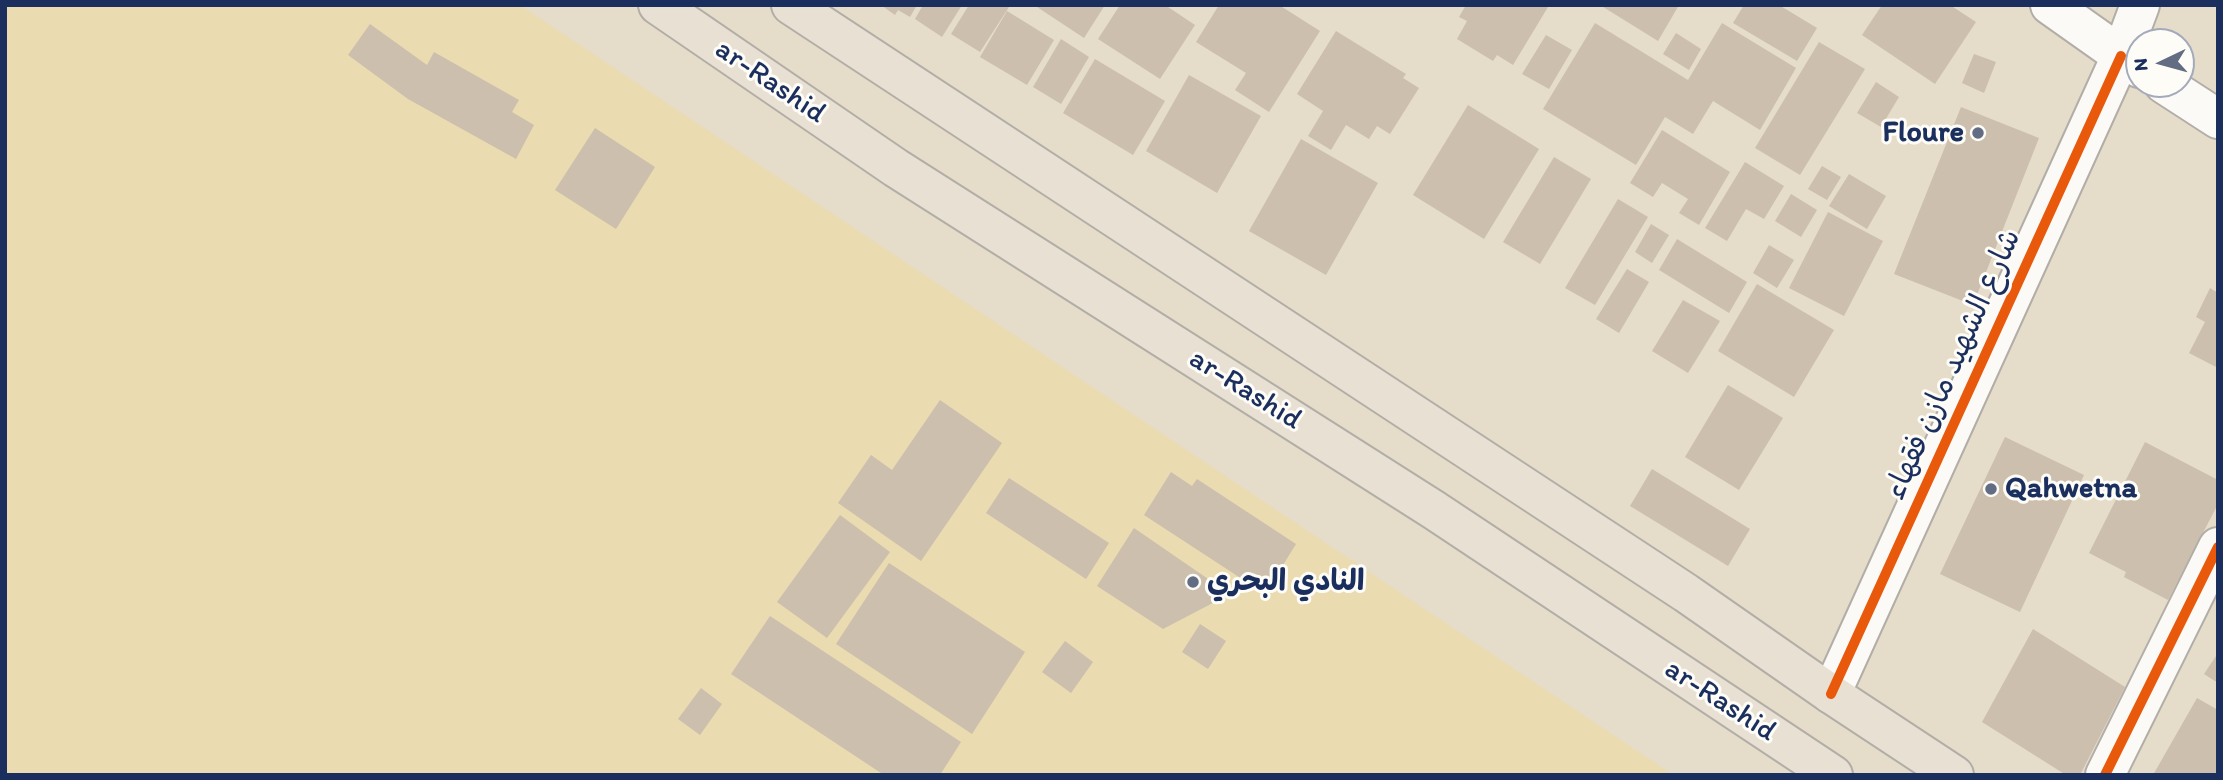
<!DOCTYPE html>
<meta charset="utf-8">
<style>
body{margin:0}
#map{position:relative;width:2223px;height:780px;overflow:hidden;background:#e5dcc9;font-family:Itim,sans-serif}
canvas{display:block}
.frame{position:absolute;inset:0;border:7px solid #1b2f5e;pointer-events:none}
.north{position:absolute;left:2125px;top:28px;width:70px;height:70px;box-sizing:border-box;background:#fdfcf7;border:2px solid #a3aaba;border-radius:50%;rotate:265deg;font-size:19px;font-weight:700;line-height:28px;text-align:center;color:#1b2f5e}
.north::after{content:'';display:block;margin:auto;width:24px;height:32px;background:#626c83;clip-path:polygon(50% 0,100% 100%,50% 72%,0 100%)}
</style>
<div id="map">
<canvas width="2223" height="780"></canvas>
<div class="frame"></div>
<div class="north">N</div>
</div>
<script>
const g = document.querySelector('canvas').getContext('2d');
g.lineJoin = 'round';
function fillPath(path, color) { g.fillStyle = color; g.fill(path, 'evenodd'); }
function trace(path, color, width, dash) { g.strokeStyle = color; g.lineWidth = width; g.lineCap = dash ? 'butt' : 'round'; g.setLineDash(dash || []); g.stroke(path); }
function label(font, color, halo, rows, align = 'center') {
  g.font = font + ' Itim,"Playpen Sans Arabic",sans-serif'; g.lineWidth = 6; g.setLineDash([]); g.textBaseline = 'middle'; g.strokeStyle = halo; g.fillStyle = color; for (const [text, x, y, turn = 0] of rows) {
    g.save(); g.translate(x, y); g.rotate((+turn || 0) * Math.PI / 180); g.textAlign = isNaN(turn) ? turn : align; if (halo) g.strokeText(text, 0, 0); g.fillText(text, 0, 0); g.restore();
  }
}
fillPath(new Path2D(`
 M5,5H520L1673,775H5Z`), '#eadbb1');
fillPath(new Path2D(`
 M881,5H917L910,17L898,10L895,15Z
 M923,5H962L942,37L915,19Z
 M969,5L1009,7L980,52L951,34Z
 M1034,5H1105L1084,38Z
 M1120,5H1165L1195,25L1160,79L1098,39Z
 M1219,5H1279L1320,31L1269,112L1235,90L1246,73L1196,42Z
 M1466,5H1544L1548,7L1513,65L1497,55L1493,61L1457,39L1467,21L1459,17Z
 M1600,5H1679L1658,41Z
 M1744,5H1779L1817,28L1797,61L1733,23Z
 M1882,5H1950L1976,22L1935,84L1862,35Z
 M1007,11L1054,40L1027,85L980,57Z
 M1595,23L1688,80L1722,23L1796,68L1760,130L1713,101L1693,134L1665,117L1636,165L1543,109Z
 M370,24L427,65L434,52L519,100L512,112L534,125L516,159L408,99L348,55Z
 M1336,31L1406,74L1403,78L1419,88L1390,134L1377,126L1369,139L1346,125L1331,150L1308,136L1323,111L1297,94Z
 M1676,33L1701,49L1689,70L1663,54Z
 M1546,35L1572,50L1549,89L1522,74Z
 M1061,39L1089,57L1061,104L1033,87Z
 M1819,42L1865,69L1800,175L1755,148Z
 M1974,54L1996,62L1984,93L1962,83Z
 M1095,59L1165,101L1133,155L1063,113Z
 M1189,75L1261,116L1217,193L1146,151Z
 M1876,82L1899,97L1881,127L1857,113Z
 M1468,105L1539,149L1484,239L1413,195Z
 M1961,107L2039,138L1973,305L1894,274Z
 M595,128L655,167L616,229L555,190Z
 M1662,130L1730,172L1699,225L1679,213L1688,199L1662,183L1653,197L1630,183Z
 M1301,139L1378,183L1326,275L1249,231Z
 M1554,157L1591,179L1540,264L1503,242Z
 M1745,162L1784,186L1764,219L1746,209L1727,241L1705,228Z
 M1822,166L1841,177L1827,200L1808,189Z
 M1849,174L1886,196L1867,229L1829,206Z
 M1791,194L1817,210L1801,237L1775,221Z
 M1618,199L1648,217L1595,305L1565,288Z
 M1828,212L1883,241L1844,316L1789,288Z
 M1651,224L1669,235L1652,263L1635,252Z
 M1677,239L1747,282L1729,313L1659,270Z
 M1769,245L1794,260L1777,288L1753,273Z
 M1627,269L1649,282L1619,333L1596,319Z
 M1757,284L1834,330L1794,397L1718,351Z
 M2210,288L2218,293V368L2189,353L2205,322L2196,317Z
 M1683,300L1720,321L1688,373L1652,351Z
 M1728,385L1783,418L1739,490L1685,457Z
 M940,400L1002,443L921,561L838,503L871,455L892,470Z
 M2005,437L2084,475L2020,612L1940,574Z
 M2145,442L2218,480V504L2168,600L2124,577L2126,572L2089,553Z
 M1652,469L1750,529L1728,566L1630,506Z
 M1171,472L1192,486L1197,479L1296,544L1265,594L1144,515Z
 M1009,478L1109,543L1086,579L986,513Z
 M840,515L890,552L827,638L777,602Z
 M1134,528L1230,594L1163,629L1097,586Z
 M889,563L1025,652L972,734L836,644Z
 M770,616L961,742L940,775H884L731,674Z
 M1200,624L1226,641L1208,669L1182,652Z
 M2033,629L2125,687L2080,775H2066L1982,722Z
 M1065,641L1093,662L1071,693L1042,672Z
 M2218,653V683L2204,674Z
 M701,688L722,704L700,735L678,719Z
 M2197,698L2218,710V775H2153Z`), '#ccbfad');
const minor = new Path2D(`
 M2050,5L2139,68
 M2164,84L2218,119
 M1831,694L2121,56L2140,5
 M2105,775L2218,547`);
const major = new Path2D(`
 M658,5L896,168L1434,510L1833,775
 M791,5L1686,593L1831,694L1954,775`);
trace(minor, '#b2aea7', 42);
trace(major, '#b2aea7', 42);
trace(minor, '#fbfaf7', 38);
trace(major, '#e8e0d3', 38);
trace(new Path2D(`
 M1831,694L2121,56
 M2105,775L2218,547`), '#e8590c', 10);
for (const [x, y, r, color] of [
 [1978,133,7,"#626c83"],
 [1991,489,7,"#626c83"],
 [1193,582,7,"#626c83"]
]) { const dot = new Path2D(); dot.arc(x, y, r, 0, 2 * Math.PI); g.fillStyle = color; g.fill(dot); trace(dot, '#fdfcf7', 2.5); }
label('30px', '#1b2f5e', '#fdfcf7', [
 ["ar-Rashid",770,82,34],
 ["شارع الشهيد مازن فقهاء",1954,365,-66],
 ["ar-Rashid",1245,390,32],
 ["ar-Rashid",1720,701,33]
]);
label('bold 30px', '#1b2f5e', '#fdfcf7', [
 ["Floure",1964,133,"right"],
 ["Qahwetna",2005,489],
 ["النادي البحري",1207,582]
], 'left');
</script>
